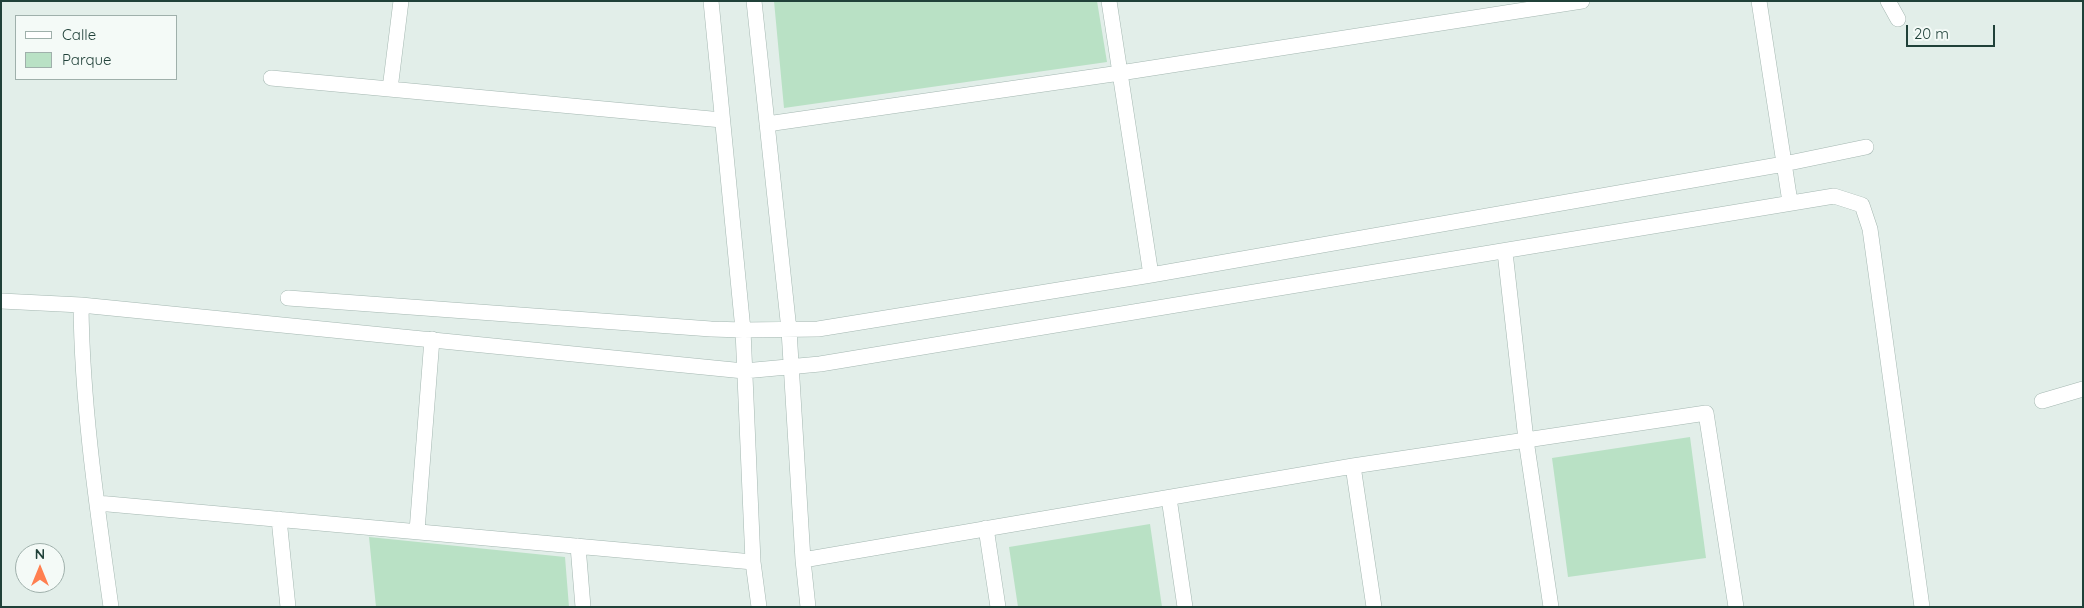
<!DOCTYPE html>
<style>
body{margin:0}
#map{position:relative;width:2084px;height:608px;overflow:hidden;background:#e2eee9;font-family:Quicksand,sans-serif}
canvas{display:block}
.frame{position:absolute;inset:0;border:2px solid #204139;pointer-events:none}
.legend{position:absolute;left:15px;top:15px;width:162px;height:65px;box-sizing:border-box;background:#f4faf7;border:1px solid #9fb0ab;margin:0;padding:6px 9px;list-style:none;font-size:15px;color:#204139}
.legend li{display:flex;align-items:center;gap:10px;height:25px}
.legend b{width:25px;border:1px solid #9fb0ab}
.north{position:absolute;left:15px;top:543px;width:50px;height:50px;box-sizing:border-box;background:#f4faf7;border:1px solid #9fb0ab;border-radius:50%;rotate:0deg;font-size:14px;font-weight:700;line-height:20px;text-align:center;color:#204139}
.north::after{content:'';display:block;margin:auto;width:18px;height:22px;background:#ff7f50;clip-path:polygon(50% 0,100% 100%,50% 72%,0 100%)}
.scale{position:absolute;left:1906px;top:25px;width:89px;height:22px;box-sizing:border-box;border:2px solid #204139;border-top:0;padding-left:6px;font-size:15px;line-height:18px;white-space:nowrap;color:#204139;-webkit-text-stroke:4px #f4faf7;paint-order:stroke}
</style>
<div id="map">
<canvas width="2084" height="608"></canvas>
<div class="frame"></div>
<ul class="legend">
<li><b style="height:6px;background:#fff"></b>Calle</li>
<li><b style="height:14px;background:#b9e1c5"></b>Parque</li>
</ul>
<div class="north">N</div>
<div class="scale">20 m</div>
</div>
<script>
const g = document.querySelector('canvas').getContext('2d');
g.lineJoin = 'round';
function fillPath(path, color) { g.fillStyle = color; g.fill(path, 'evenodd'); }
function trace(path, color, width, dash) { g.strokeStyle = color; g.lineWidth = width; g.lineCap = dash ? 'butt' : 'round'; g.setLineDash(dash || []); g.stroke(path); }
fillPath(new Path2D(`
 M774,1H1097L1107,62L784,108Z
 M1690,437L1706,558L1568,577L1552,458Z
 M1150,524L1162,607H1018L1009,547Z
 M369,537L565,557L569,607H376Z`), '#b9e1c5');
const street = new Path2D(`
 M711,1L743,330L753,562L759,607
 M754,1L789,330L803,560L808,607
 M1109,1L1151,275
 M1759,1L1790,202
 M1888,1L1898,19
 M271,78L722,120
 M390,89L401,1
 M767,124L1120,73L1582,1
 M1505,252L1526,440L1551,607
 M288,298L711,329L743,330L818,329L1151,275L1784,164L1866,147
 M1,301L81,305L744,371L820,364L1834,196L1862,205L1870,229L1922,607
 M81,305C82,406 97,507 111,607
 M2042,401L2083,389
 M1353,466L1374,607
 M1169,498L1185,607
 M97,503L753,562
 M279,519L288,607
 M986,528L998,607
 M417,531L432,339
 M578,546L583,607
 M803,560L1353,466L1706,413L1736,607`);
trace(street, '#a4b7b1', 16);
trace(street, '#fff', 15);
</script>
